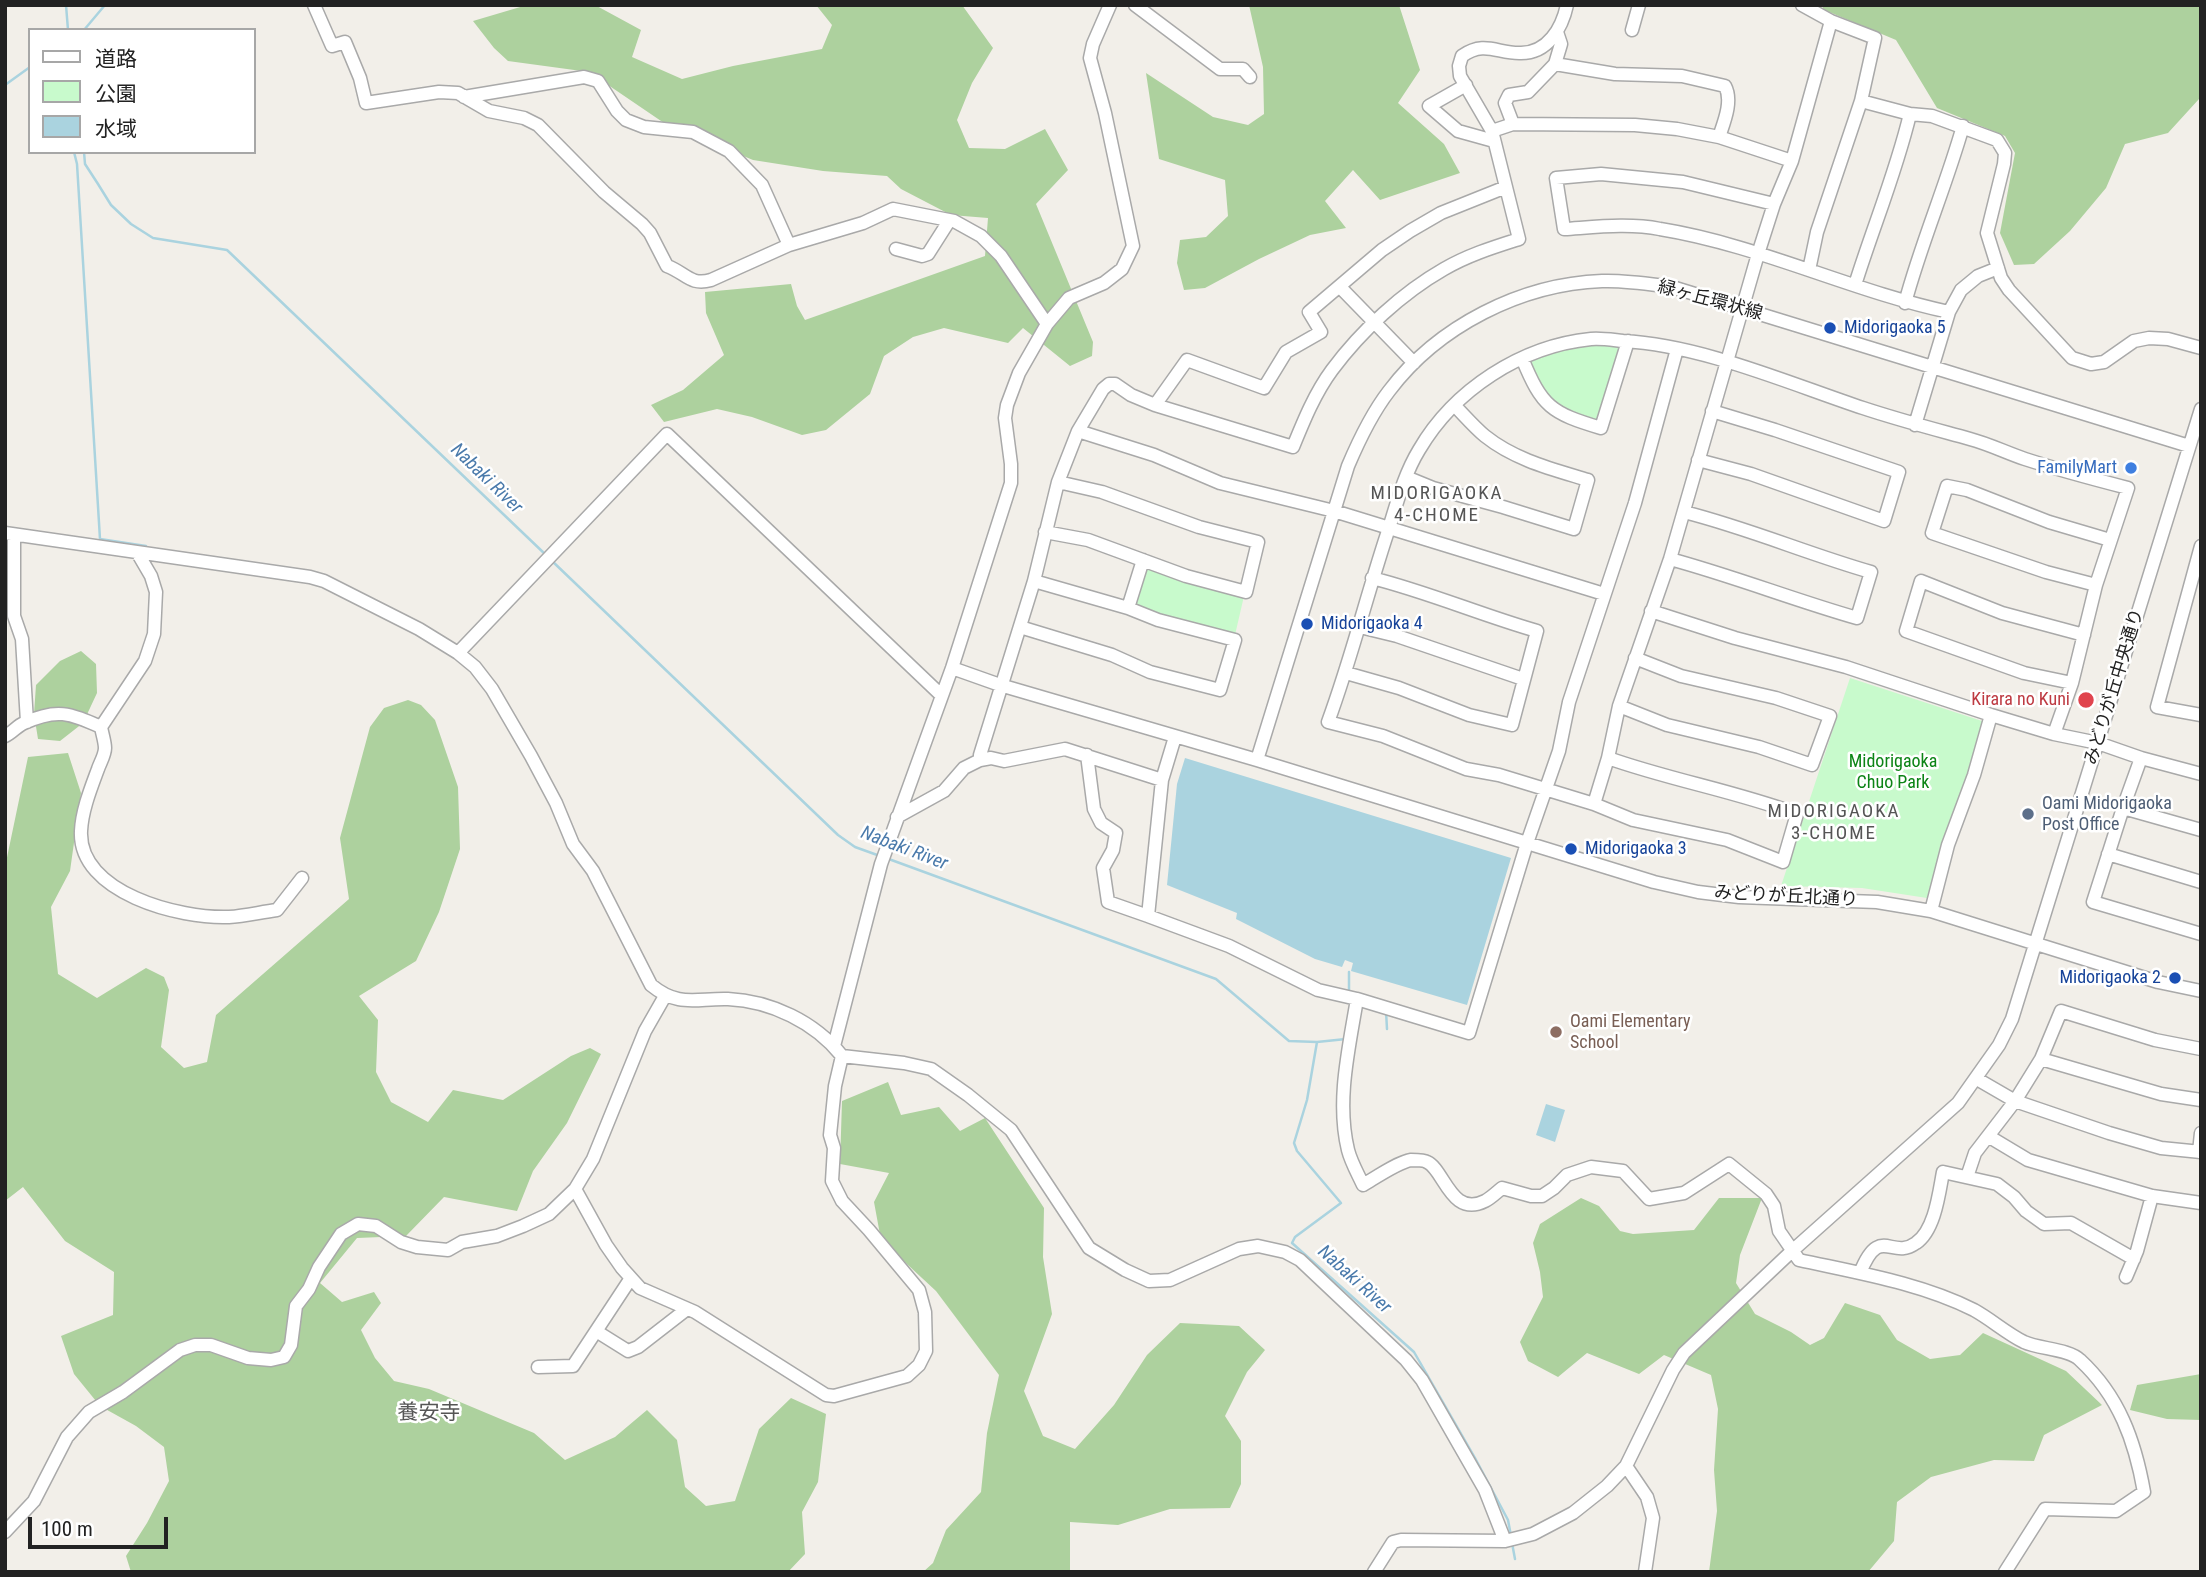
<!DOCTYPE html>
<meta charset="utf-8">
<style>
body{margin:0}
#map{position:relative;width:2206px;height:1577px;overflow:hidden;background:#f2efe9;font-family:"Roboto Condensed","Noto Sans JP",sans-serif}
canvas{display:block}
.frame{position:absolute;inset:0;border:7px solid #222;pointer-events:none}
.legend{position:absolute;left:28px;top:28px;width:228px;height:126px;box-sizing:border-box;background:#fff;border:2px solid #a7a7a7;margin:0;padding:9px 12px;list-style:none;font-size:21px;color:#222}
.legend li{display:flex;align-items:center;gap:14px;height:35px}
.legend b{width:35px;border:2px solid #a7a7a7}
.scale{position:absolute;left:28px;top:1517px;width:140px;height:32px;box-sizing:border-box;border:4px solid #222;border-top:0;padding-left:9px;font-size:21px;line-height:24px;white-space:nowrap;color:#222;-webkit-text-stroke:5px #fff;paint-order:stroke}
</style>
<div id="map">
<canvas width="2206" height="1577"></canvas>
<div class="frame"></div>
<ul class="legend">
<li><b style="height:9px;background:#fff"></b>道路</li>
<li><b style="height:19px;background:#c8facc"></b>公園</li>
<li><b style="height:19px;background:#aad3df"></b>水域</li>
</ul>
<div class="scale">100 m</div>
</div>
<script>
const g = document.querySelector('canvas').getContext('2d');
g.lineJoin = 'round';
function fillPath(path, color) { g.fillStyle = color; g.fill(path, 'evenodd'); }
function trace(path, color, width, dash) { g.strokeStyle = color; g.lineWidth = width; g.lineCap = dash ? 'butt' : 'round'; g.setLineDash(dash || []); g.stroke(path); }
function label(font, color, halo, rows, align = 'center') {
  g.font = font + ' "Roboto Condensed","Noto Sans JP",sans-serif'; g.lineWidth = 5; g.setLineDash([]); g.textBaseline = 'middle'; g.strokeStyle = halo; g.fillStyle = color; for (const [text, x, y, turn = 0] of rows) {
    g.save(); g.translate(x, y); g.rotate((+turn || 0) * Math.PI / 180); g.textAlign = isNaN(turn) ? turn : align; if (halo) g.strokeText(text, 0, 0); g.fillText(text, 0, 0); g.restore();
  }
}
fillPath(new Path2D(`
 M527,5H595L641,30L632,57L682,79L733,66L822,49L832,25L816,5H962L993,48L972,83L957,120L969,148L1005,149L1045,129L1068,170L1036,204L1093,342L1092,356L1070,366L1023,328L1008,343L944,328L913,337L884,356L870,394L826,430L802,435L752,417L717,409L664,422L651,405L683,390L724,355L706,313L705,292L791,284L797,306L805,320L985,256L988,218L951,215L901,189L887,176L823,171L753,160L664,123L589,72L508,61L494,48L473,21Z
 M1249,5H1399L1420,70L1398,103L1444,144L1460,173L1380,200L1353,170L1325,201L1346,228L1310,235L1259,259L1205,288L1184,290L1177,263L1180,240L1206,237L1228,216L1225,180L1159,159L1146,73L1213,117L1248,125L1264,114L1263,67Z
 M1824,5H2201L2199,99L2168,133L2125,144L2106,188L2070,231L2034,264L2014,265L2000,233L2015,153L2005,136L1937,108L1896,40L1822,9Z
 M81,651L96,664L97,693L83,723L60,741L38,739L34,714L36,685L60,661Z
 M408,700L421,705L435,720L458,787L460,849L439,912L416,961L359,996L378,1020L376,1072L391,1102L428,1122L453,1090L503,1100L571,1056L590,1048L601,1054L567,1123L533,1171L517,1211L444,1197L406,1236L357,1238L320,1283L342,1302L374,1292L381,1303L361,1330L375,1358L394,1381L429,1389L534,1433L565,1460L615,1437L647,1410L677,1440L685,1487L706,1506L735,1501L759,1429L791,1398L826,1414L818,1482L802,1512L805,1554L788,1572H131L126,1556L147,1523L169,1481L164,1447L136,1426L100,1406L74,1374L61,1336L113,1315L114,1272L65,1241L23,1187L5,1201V867L28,757L68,753L81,793L70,871L51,907L58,974L97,998L146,968L164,977L169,990L161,1047L184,1068L207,1062L216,1015L349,899L340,838L370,727L384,708Z
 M888,1082L901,1115L939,1107L960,1131L985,1118L1044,1208L1043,1257L1052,1314L1024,1391L1043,1436L1075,1449L1114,1405L1147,1355L1180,1323L1239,1326L1265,1350L1247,1372L1225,1416L1241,1441V1484L1230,1508L1170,1509L1118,1525L1070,1522V1572H923L933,1563L946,1530L981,1492L987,1433L999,1375L936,1291L881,1240L874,1202L889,1173L840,1164L842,1101Z
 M1581,1198L1599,1206L1620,1231L1633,1234L1694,1230L1719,1198H1762L1740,1255L1736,1283L1755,1314L1791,1332L1810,1345L1824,1338L1845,1303L1880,1315L1897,1340L1930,1359L1960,1355L1983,1333L2066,1371L2102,1405L2044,1435L2034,1461L1994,1460L1931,1477L1897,1502L1894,1541L1868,1572H1709L1717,1511L1714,1470L1718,1409L1711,1375L1664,1355L1639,1374L1587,1353L1558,1377L1528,1361L1520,1342L1543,1297L1540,1272L1533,1243L1540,1224Z
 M2201,1374V1420L2167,1419L2130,1410L2137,1385Z`), '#add19e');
fillPath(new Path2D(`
 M1622,344L1601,419L1596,421C1557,406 1550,402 1530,365L1533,359L1580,345Z
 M1146,565L1244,596L1235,635L1180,620L1133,605Z
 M1850,678L1982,721L1968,778L1942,843L1927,898L1862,888L1781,886Z`), '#c8facc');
fillPath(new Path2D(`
 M1185,758L1511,858L1467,1005L1351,971L1353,963L1345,960L1342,967L1315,959L1236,919L1237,913L1167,885L1177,784Z
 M1546,1104L1565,1110L1555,1142L1536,1135Z`), '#aad3df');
trace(new Path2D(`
 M66,5L68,30
 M84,30L105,5
 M5,85L30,67
 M74,152L77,164L100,539L146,546
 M84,152L85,164L98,184L111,205L131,224L153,238L227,250L546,555
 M551,560L838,835L855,847L880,856
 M886,858L1216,979L1289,1041L1317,1042L1346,1039
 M1349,972V993
 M1386,1011L1387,1029
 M1317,1042L1307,1100L1294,1143L1297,1151L1341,1203L1295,1237L1292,1243L1414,1352L1475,1458L1508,1520L1511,1536
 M1512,1543L1515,1559`), '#aad3df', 2.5);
const minor = new Path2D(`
 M314,5L332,46L345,42L360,78L366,103L439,92L458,93L489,111L524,118L538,125L604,192L642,224L650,233L667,266C686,273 690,286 711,280L789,245L863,223L893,209L954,221L981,236L1001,256L1047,324
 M1135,5L1220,69H1243L1250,77
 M1802,5L1831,21L1875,38L1861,101L1817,232L1809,270
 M1632,30L1639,5
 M1555,64L1561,44L1557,32
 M1466,85L1429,106L1458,131L1494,141
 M464,97L584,77L598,81L617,111L626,120L644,127L693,132L729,151L762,185L789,245
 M1861,101L1910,114L1932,116L1997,140L2005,153L2004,164L1987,233L2001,278L2009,290L2072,358L2091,364L2104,362L2134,341L2149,338L2168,339L2201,348
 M1513,124L1505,103L1509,95L1528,92L1555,64L1615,74L1682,76L1725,86C1733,101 1724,122 1719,137
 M1492,131L1460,76L1459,66L1462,56C1485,40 1498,54 1521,53C1548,53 1562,28 1567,5
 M1774,204L1683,182L1601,174L1556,178L1564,229C1596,227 1629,223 1660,229C1759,245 1851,291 1949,312
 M896,249L922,256L928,254L949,221
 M1855,285C1873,227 1896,173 1910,114
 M1340,287L1414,363
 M1905,303C1921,243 1946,186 1963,126
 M1522,358C1542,407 1551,413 1601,428L1628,341
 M1155,405L1187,360L1264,388L1286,352L1321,332L1309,312L1382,250L1410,231L1441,213L1506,187
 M1915,425L1949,312L1961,290L1978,276L1998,268
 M1078,431L1154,455L1220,483L1334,511L1604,594
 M1698,460L1751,474L1884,521L1899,472L1775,430L1712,411
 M1406,477L1433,488L1503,507L1574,529L1588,480C1552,469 1515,460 1485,436C1474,427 1464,415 1454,405
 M1045,532L1088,540L1186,576L1246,592L1258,542L1199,527L1102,492L1058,482
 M5,533L310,577L324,581L419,629L458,653L475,667L492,689L531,756L556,803L573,844L593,871L651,985C679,1008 696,998 728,999C771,1001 815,1022 842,1056L904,1063L931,1069L968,1095L1011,1130L1089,1248L1125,1270L1149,1281L1170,1280L1239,1249L1258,1246L1285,1252L1300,1260L1406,1360L1422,1380L1485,1490L1505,1541
 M14,535V616L22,639L27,722
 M2201,546L2157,707L2201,715
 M137,552L151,576L156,592L154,634L145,661L101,727C102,733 105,742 105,748C105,755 100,763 98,769C91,788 82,810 81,831C78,893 180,919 229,917C245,916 261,912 277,910L302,878
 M1670,559C1733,576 1794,600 1857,618L1871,572C1808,554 1748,528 1684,512
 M2096,585L2046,572L1932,533L1947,486L1967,490L2049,522L2110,540
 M1128,608L1143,560
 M1651,611L1735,638L1846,667L1991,715L2054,734L2098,743L2141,758L2201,774
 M1020,627L1112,655L1150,672L1220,690L1235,640L1158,620L1128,608L1034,581
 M1360,627L1397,636L1523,679
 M458,653L667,434L941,695
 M952,668L1000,685L1257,760L1654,882L1698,892L1739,897L1877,902L1931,911L2158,982L2201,991
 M1346,673L1399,688L1469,715L1512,725L1537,631C1481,615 1428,592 1372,578
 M2072,683L2024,673L1906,631L1921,581L2002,613L2084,635
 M1619,706L1667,725L1759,747L1812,765L1830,716L1776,698L1681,676L1635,658
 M5,736C12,733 17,726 24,723C57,708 69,713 101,727
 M1175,737L1162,780L1148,916L1229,946L1318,990L1357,999L1469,1033L1527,843L1559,751L1569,702L1635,503L1677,349
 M1087,755L1094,809L1101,823L1116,833L1113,850L1103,868L1108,902L1148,916
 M1608,758C1670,780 1735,791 1797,814L1783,862L1727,840L1633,820L1594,804L1499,775L1466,769L1383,736L1328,722C1352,657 1368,590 1390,525C1398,499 1405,473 1419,450C1454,390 1521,346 1591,339C1601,338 1613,340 1623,341C1701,345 1788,383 1863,408C1899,420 1934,429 1970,439C1989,444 2007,453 2025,459C2059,470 2093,479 2128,488L2096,585L2072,683L2054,734
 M2141,758L2123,808L2093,902L2201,934
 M980,760V755L1034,581L1058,482L1078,431L1103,389L1109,384H1115L1131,395L1155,405L1293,447C1304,420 1315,393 1332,370C1361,331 1402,293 1444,269C1468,255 1494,247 1519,239L1492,131L1513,124L1635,125L1677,129L1719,137L1792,161
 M1257,760L1348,466C1359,440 1372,413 1389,391C1438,326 1521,284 1602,281C1626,280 1649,284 1672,287L2189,446
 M1594,804L1608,758L1619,706L1670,559L1758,254L1774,204L1792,161L1831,21
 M2123,808L2201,830
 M897,817L944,791L964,768L980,760L991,758L1004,761L1065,749L1162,780
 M2108,854L2201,882
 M1931,911L1948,845L1974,775L1991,715
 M1357,999C1349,1048 1336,1101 1348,1150C1351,1162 1358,1174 1363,1185C1375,1178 1398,1162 1411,1160C1415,1160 1424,1160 1427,1162C1444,1169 1451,1218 1485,1201C1491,1198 1497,1192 1502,1188L1531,1196H1542L1554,1188L1567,1175L1591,1167L1623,1171L1649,1199L1684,1193L1729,1164L1766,1194L1774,1206L1779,1231L1799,1260C1858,1273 1920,1283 1974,1310C1992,1320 2006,1333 2024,1342C2039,1349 2069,1349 2080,1360C2119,1396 2135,1441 2144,1492L2116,1511L2045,1509L2005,1572
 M834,1046L881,864L952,668L1011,483V464L1005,418L1007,405L1019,373L1047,324L1069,298L1104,283L1122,269L1133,246L1105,113L1090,58L1093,44L1110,5
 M2041,1059L2161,1094L2201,1100
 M1977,1079L2015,1101L2109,1133L2161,1148L2201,1152
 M1988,1136L2028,1160L2152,1196L2201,1203
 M2199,1152L2201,1133
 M1967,1177L1975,1153L2015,1101L2041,1059L2061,1011L2155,1040L2201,1049
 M575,1189L606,1245L622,1268L640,1288L695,1312L826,1395L834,1396L907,1376L919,1365L926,1351L925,1312L919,1290L869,1230L842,1201L832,1181L834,1148L830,1135L835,1086L842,1056
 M1860,1273C1880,1223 1891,1261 1916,1243C1935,1230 1939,1193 1943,1172L1997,1184L2014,1197L2026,1211L2044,1224L2071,1223L2134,1259
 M2126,1277L2137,1251L2152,1196
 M596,1331L628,1351L638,1347L687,1309
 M538,1367L573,1366L631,1278
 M1626,1466L1647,1497L1653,1518L1645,1572
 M5,1532L34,1501L67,1437L89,1412L123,1392L180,1350L195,1345H211L248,1358L271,1360L284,1357L291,1345L296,1306L309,1289L319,1267L341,1234L358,1224L376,1226L401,1242L417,1247L448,1250L462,1242L497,1236L523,1226L549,1214L575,1189L593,1159L645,1031L665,996
 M1374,1572L1393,1542L1401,1540L1505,1541L1533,1534L1573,1513L1607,1486L1626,1466L1673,1370L1684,1353L1792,1251L1958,1103L1999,1045L2012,1019L2201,409`);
trace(minor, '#a9a9a9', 15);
trace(minor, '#fff', 12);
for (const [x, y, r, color] of [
 [1830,328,7,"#1a4fb4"],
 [2131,468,7,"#3f7fe0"],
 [1307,624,7,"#1a4fb4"],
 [2086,700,9,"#e0444e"],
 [2028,814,7,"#5c6f8a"],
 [1571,849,7,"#1a4fb4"],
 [2175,978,7,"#1a4fb4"],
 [1556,1032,7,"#8d6e63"]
]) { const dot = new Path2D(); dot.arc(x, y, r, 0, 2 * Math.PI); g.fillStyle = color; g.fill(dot); trace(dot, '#fff', 2.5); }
label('18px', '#222', '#fff', [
 ["緑ヶ丘環状線",1710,301,15],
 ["みどりが丘中央通り",2115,687,-73],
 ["みどりが丘北通り",1786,897,3]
]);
label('18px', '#164399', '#fff', [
 ["Midorigaoka 5",1844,328],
 ["Midorigaoka 4",1321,624],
 ["Midorigaoka 3",1585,849],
 ["Midorigaoka 2",2161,978,"right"]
], 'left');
label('18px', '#366cbe', '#fff', [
 ["FamilyMart",2117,468]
], 'right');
label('18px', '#be3a42', '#fff', [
 ["Kirara no Kuni",2070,700]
], 'right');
label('18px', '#0c8416', '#fff', [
 ["Midorigaoka",1893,762],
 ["Chuo Park",1893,783]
]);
label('18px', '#4e5e75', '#fff', [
 ["Oami Midorigaoka",2042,804],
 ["Post Office",2042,825]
], 'left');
label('18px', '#785e54', '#fff', [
 ["Oami Elementary",1570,1022],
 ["School",1570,1043]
], 'left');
label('italic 19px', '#4a7aab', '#fff', [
 ["Nabaki River",486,479,44],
 ["Nabaki River",904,849,21],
 ["Nabaki River",1354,1280,42]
]);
g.letterSpacing = '2px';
label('19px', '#555', '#fff', [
 ["MIDORIGAOKA",1437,494],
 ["4-CHOME",1437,516],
 ["MIDORIGAOKA",1834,812],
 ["3-CHOME",1834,834]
]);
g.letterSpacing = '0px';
label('21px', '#555', '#fff', [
 ["養安寺",429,1414]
]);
</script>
